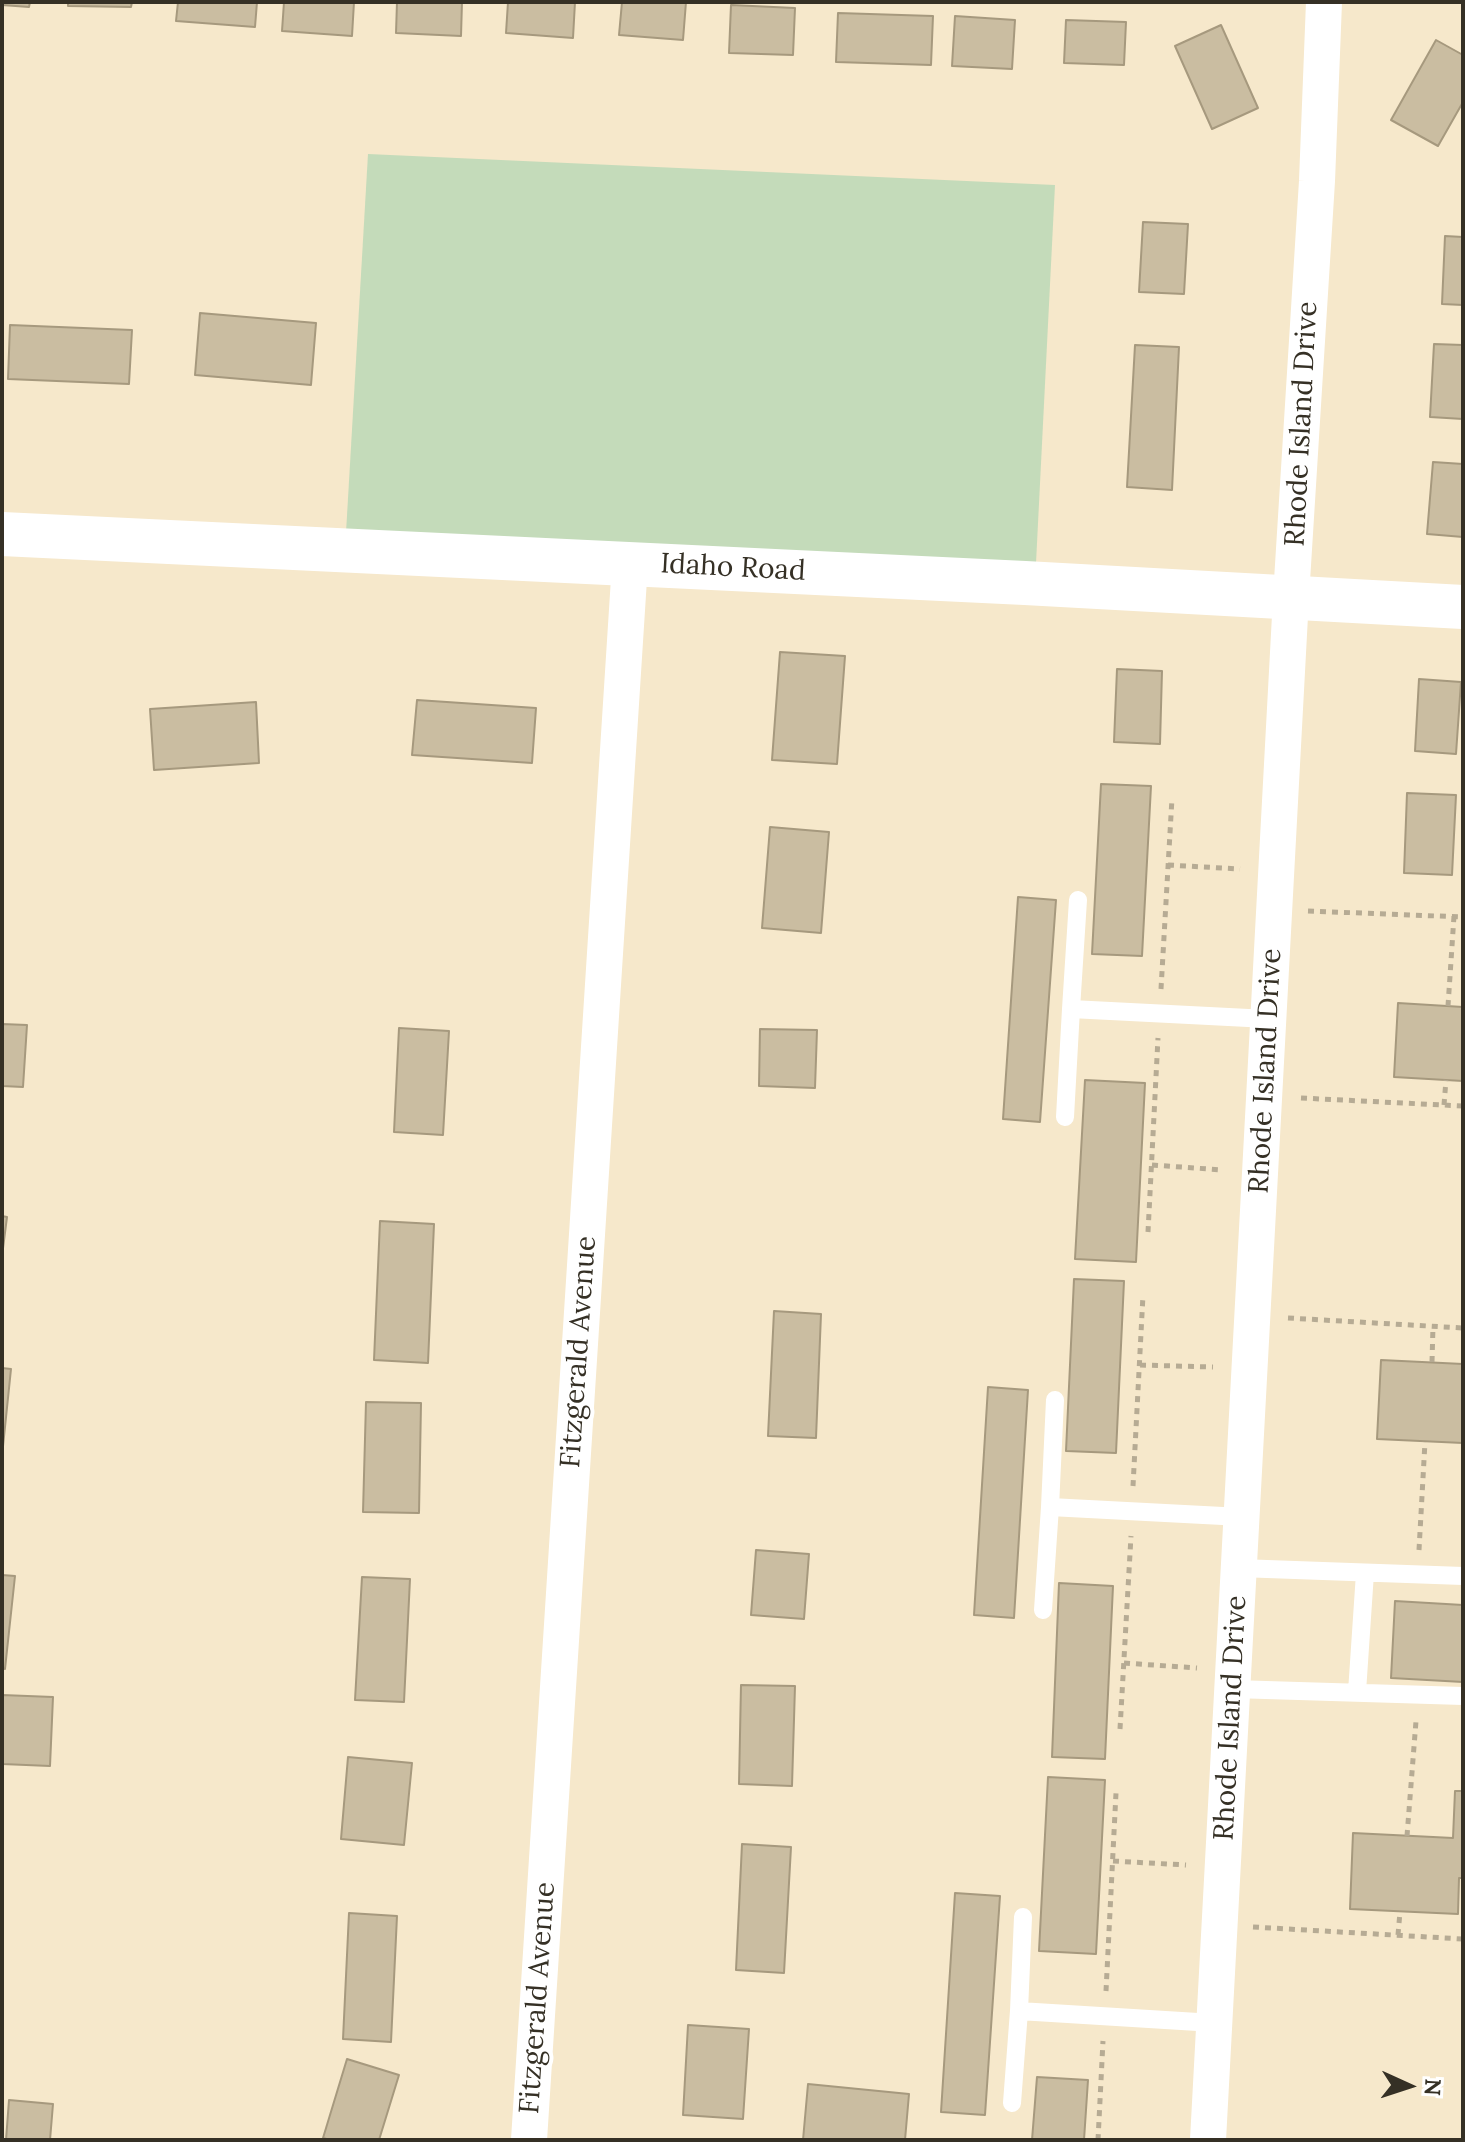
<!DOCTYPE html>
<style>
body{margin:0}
#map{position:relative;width:1465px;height:2142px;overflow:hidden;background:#f6e8cb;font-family:Lora,serif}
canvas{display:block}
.frame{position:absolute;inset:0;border:4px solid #353025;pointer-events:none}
.north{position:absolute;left:1369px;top:2046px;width:80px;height:80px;-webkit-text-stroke:6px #fff;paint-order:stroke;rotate:93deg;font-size:22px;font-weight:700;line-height:32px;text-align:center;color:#353025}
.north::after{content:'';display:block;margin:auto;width:28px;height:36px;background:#353025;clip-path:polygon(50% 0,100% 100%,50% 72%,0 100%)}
</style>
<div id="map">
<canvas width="1465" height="2142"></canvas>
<div class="frame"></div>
<div class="north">N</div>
</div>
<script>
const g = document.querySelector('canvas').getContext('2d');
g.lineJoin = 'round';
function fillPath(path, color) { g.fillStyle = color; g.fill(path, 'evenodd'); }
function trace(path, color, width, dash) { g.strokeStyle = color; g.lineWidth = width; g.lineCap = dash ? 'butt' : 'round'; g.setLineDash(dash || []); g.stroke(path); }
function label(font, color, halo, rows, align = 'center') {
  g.font = font + ' Lora,serif'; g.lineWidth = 8; g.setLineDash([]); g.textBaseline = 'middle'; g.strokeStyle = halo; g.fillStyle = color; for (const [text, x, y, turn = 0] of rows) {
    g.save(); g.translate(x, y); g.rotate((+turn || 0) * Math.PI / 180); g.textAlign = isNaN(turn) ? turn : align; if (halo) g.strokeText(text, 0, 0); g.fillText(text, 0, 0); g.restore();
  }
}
fillPath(new Path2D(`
 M368,154L1055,185L1035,583L345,550Z`), '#c4dbba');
const building = new Path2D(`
 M2,2H30L29,7L2,5Z
 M68,2H132L131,7L68,6Z
 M178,2H257L255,27L176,21Z
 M284,2H354L352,36L282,31Z
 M397,2H462L461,36L396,33Z
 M508,2H575L573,38L506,33Z
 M622,2H686L683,40L619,35Z
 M731,5L795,8L793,55L729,53Z
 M838,13L933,16L931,65L836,62Z
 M955,16L1015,20L1012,69L952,66Z
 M1066,20L1126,22L1124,65L1064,63Z
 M1221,25L1258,108L1212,129L1175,46Z
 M1436,40L1463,55V102L1438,146L1391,120Z
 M1143,222L1188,224L1184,294L1139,292Z
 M1445,236L1463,237V305L1442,304Z
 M200,313L316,323L311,385L195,375Z
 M10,325L132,330L129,384L8,379Z
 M1434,344L1463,345V419L1430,417Z
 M1135,345L1179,347L1172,490L1127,487Z
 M1433,462L1463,464V537L1427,534Z
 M780,652L845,656L837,764L772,760Z
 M1117,669L1162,671L1160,744L1114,742Z
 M1419,679L1461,682L1456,754L1415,751Z
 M417,700L536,708L532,763L412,755Z
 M256,702L259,763L154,770L150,709Z
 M1101,784L1151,786L1142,956L1092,954Z
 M1407,793L1456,795L1452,875L1404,873Z
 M770,827L829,832L821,933L762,928Z
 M1018,897L1056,900L1040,1122L1003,1119Z
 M1398,1003L1463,1007V1081L1394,1077Z
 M2,1024L27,1025L23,1087L2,1086Z
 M399,1028L449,1031L443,1135L394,1132Z
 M760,1029L817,1030L815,1088L759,1086Z
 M1085,1080L1145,1083L1136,1262L1075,1259Z
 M2,1216L7,1217L2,1256Z
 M380,1221L434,1224L428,1363L374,1360Z
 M1074,1279L1124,1281L1116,1453L1066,1451Z
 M774,1311L821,1314L816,1438L768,1436Z
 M1381,1360L1463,1364V1443L1377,1439Z
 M2,1368L11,1369L2,1456Z
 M988,1387L1028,1390L1014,1618L974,1615Z
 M366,1402L421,1403L419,1513L363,1512Z
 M756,1550L809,1554L804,1619L751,1615Z
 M2,1575L15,1576L5,1669L2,1668Z
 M362,1577L410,1579L404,1702L355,1700Z
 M1059,1583L1113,1586L1105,1759L1052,1757Z
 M1395,1601L1463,1605V1682L1391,1678Z
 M741,1685L795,1686L792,1786L739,1784Z
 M2,1695L53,1697L50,1766L2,1764Z
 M348,1757L412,1763L404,1845L341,1839Z
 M1048,1777L1105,1780L1096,1954L1039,1951Z
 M1455,1791H1463V1878H1459L1458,1914L1350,1909L1353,1833L1453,1838Z
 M742,1844L791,1847L784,1973L736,1970Z
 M955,1893L1000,1896L985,2115L941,2112Z
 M349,1913L397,1916L391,2042L343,2039Z
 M688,2025L749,2029L743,2119L683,2115Z
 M347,2059L399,2075L379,2140H330L323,2138Z
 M1037,2077L1088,2080L1084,2140H1032Z
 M808,2084L909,2094L905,2140H803Z
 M9,2100L53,2104L50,2140H6Z`);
fillPath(building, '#cabda1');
trace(building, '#a6997e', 2);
trace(new Path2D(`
 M1168,865L1240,869
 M1308,911L1463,917
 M1161,989L1172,798
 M1448,1006L1454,916
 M1301,1098L1463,1106
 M1444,1105L1446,1080
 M1152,1165L1223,1170
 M1148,1232L1158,1038
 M1288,1318L1463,1328
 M1432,1362L1433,1326
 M1140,1365L1213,1367
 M1133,1486L1143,1295
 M1419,1550L1425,1442
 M1124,1663L1197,1668
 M1120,1729L1131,1536
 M1407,1836L1416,1721
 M1113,1861L1186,1865
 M1253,1927L1463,1939
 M1398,1935L1400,1912
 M1106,1991L1116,1793
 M1098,2140L1103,2041`), '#b6ab94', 5, [6, 6]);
trace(new Path2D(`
 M1071,1009L1078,900
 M1065,1117L1071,1009L1268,1019
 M1050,1507L1055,1400
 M1239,1568L1463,1576
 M1043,1610L1050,1507L1242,1517
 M1233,1689L1463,1696
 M1357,1692L1365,1573
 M1023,1917L1019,2011L1214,2023
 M1012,2103L1019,2011`), '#fff', 18);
trace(new Path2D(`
 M529,2140L630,563
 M1208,2140L1291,597L1317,181L1324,2`), '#fff', 36);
trace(new Path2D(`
 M2,534L1025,583L1463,607`), '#fff', 44);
label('28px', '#353025', '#fff', [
 ["Rhode Island Drive",1302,424,-87],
 ["Idaho Road",733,568,3],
 ["Rhode Island Drive",1266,1071,-87],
 ["Fitzgerald Avenue",579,1352,-86],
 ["Rhode Island Drive",1231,1718,-87],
 ["Fitzgerald Avenue",538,1998,-86]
]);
</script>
